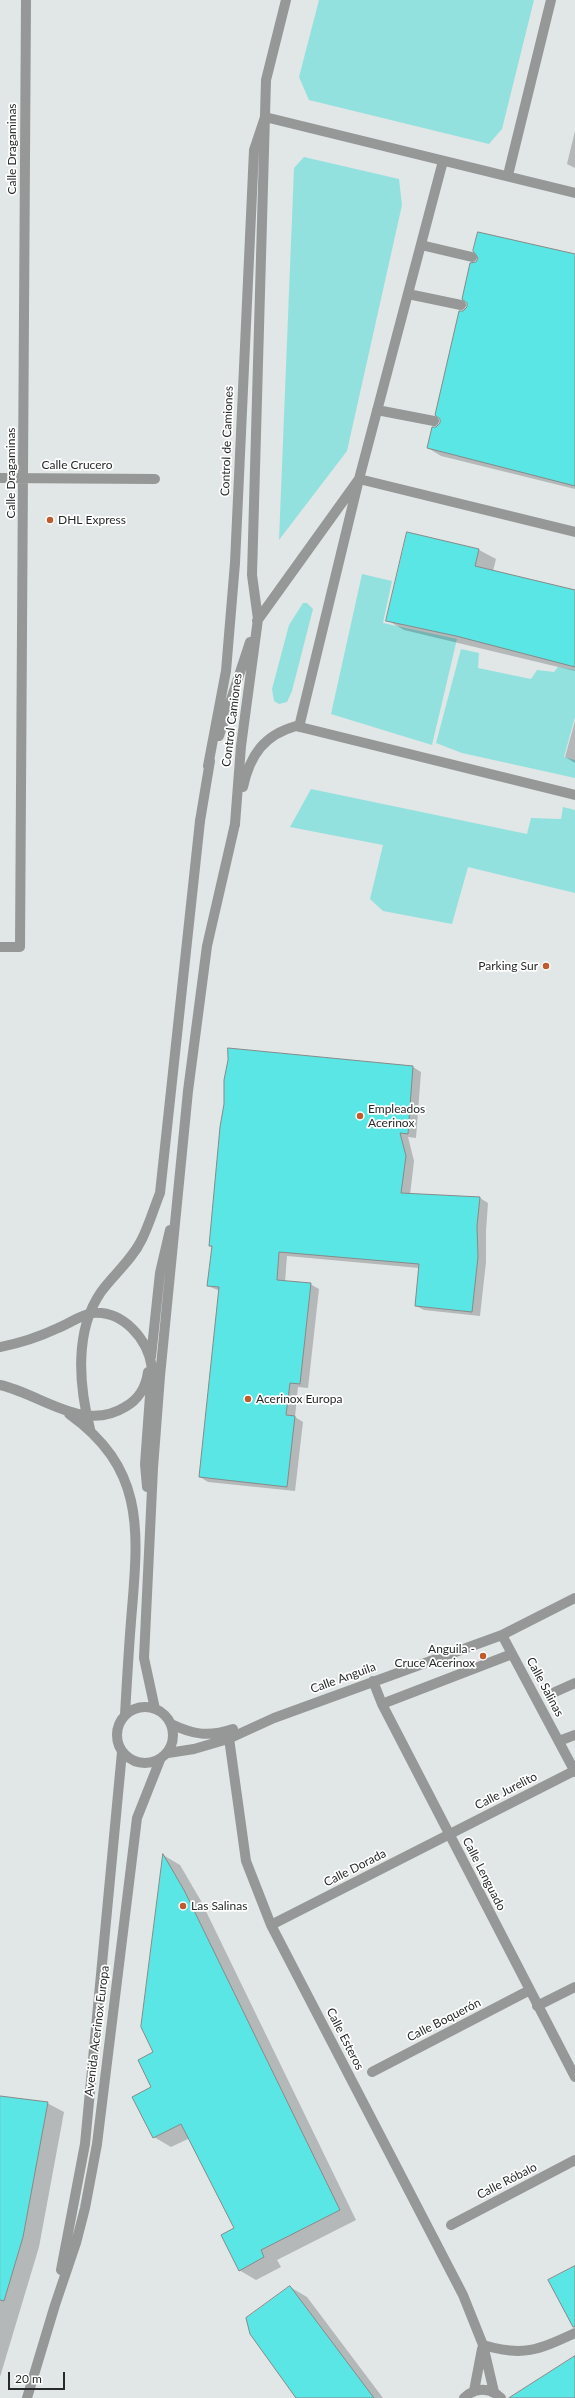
<!DOCTYPE html>
<meta charset="utf-8">
<style>
body{margin:0}
#map{position:relative;width:575px;height:2398px;overflow:hidden;background:#e1e6e6;font-family:Lato,sans-serif}
canvas{display:block}
.scale{position:absolute;left:8px;top:2372px;width:57px;height:18px;box-sizing:border-box;border:2px solid #282a2a;border-top:0;padding-left:5px;font-size:12px;line-height:14px;white-space:nowrap;color:#282a2a;-webkit-text-stroke:3px #fff;paint-order:stroke}
</style>
<div id="map">
<canvas width="575" height="2398"></canvas>
<div class="scale">20 m</div>
</div>
<script>
const g = document.querySelector('canvas').getContext('2d');
g.lineJoin = 'round';
function fillPath(path, color) { g.fillStyle = color; g.fill(path, 'evenodd'); }
function trace(path, color, width, dash) { g.strokeStyle = color; g.lineWidth = width; g.lineCap = dash ? 'butt' : 'round'; g.setLineDash(dash || []); g.stroke(path); }
function label(font, color, halo, rows, align = 'center') {
  g.font = font + ' Lato,sans-serif'; g.lineWidth = 3.5; g.setLineDash([]); g.textBaseline = 'middle'; g.strokeStyle = halo; g.fillStyle = color; for (const [text, x, y, turn = 0] of rows) {
    g.save(); g.translate(x, y); g.rotate((+turn || 0) * Math.PI / 180); g.textAlign = isNaN(turn) ? turn : align; if (halo) g.strokeText(text, 0, 0); g.fillText(text, 0, 0); g.restore();
  }
}
fillPath(new Path2D(`
 M319,0H534L502,129L489,144L309,100L299,77Z
 M304,157L399,179L402,205L347,451L279,540L294,168Z
 M362,574L392,581L383,623L457,639L432,745L331,714Z
 M303,603H307L313,609L292,691L287,702L279,704L274,701L272,689L289,625Z
 M461,649L479,653L478,668L531,679L537,670L554,672L558,667L575,670V717L564,757L575,760V778L462,753L436,743Z
 M311,789L527,834L531,818L561,819L563,807L575,810V893L468,867L452,924L383,911L370,899L383,845L290,827Z`), '#93e1df');
fillPath(new Path2D(`
 M575,131V168L567,164Z
 M575,255V489L441,456L428,448L441,423L464,312L468,307Z
 M408,533L479,550L496,559L493,571L575,591V671L404,630L387,620Z
 M575,721V763L565,757Z
 M413,1067L421,1072L416,1138L408,1137L414,1161L410,1195L480,1198L488,1203L486,1231V1262L480,1316L424,1310L416,1306L419,1268L287,1256L285,1282L310,1284L319,1289L308,1388L298,1387L295,1417L303,1422L295,1491L208,1482L200,1477L220,1291L208,1286L213,1248L210,1246Z
 M163,1855L180,1865L201,1901L356,2220L277,2260L281,2267L256,2280L239,2270L236,2228L190,2138L171,2147L154,2137L153,2087Z
 M0,2097L47,2103L64,2112L39,2247L0,2377Z
 M290,2287L307,2297L383,2398H297Z`), '#0003');
const building = new Path2D(`
 M478,232L575,254V486L427,448L432,427H436L440,423V419L435,415L459,311H463L467,307V303L462,299L470,263L476,262L478,258L473,251Z
 M407,532L479,549L475,566L575,590V667L456,636L386,621Z
 M228,1048L413,1066L408,1134L400,1133L406,1156L401,1193L480,1197L477,1226L478,1257L472,1312L415,1306L419,1264L279,1252L277,1280L311,1283L300,1384L290,1383L286,1415L295,1416L287,1487L199,1477L219,1287L207,1286L212,1246H209L220,1127L224,1104V1080L228,1060Z
 M163,1854L184,1890L340,2210L261,2250L264,2257L239,2271L221,2235L234,2228L181,2124L153,2138L132,2097L151,2087L138,2060L153,2052L141,2027Z
 M0,2096L48,2102L23,2237L4,2301L0,2300Z
 M575,2266V2327H573L548,2280Z
 M290,2286L374,2398H296L250,2334L246,2318Z
 M575,2356V2398H509Z`);
fillPath(building, '#5ae6e4');
trace(building, '#858a89', 1);
trace(new Path2D(`
 M508,175L551,0
 M421,245L472,257
 M408,294L461,305
 M377,410L434,421
 M257,621L359,479L443,161
 M299,727L359,479L575,532
 M219,736L250,642
 M208,766L226,671L235,563L254,150L265,117L575,193
 M243,787C250,755 264,735 296,726L575,795
 M200,821L210,761
 M235,824L241,746L258,619L252,575L266,80L286,0`), '#969898', 10);
trace(new Path2D(`
 M555,1692L575,1683
 M537,2006L575,1987`), '#969898', 10);
trace(new Path2D(`
 M0,478L155,479
 M0,947H20L26,0
 M502,1635L575,1772
 M373,1681L382,1704L575,2077
 M382,1704L512,1654
 M171,1724C194,1735 209,1737 233,1729
 M228,1731L246,1861L271,1925L463,2295L483,2345L494,2392
 M559,1741L575,1735
 M168,1753L194,1749L228,1739L274,1718L502,1635L575,1598
 M271,1925L574,1771
 M372,2072L528,1991
 M451,2225L575,2160
 M483,2345C523,2357 538,2350 575,2333
 M474,2391L482,2349
 M464,2398C475,2387 490,2387 501,2398`), '#969898', 10);
trace(new Path2D(`
 M0,1347C21,1343 39,1337 58,1328C68,1324 81,1315 92,1313C123,1310 148,1339 152,1368L145,1464L147,1487
 M151,1357L160,1273L170,1230
 M0,1385C41,1394 83,1433 125,1407C138,1400 146,1387 148,1372
 M69,1414C143,1467 139,1526 132,1609C129,1644 127,1679 125,1715
 M90,1429C79,1386 74,1331 101,1292C114,1274 132,1260 142,1239C149,1225 154,1208 160,1193L200,821
 M117 1735a28 28 0 1 1 56 0a28 28 0 1 1-56 0Z
 M155,1709L144,1658L153,1468L160,1376L188,1091L207,946L235,824
 M61,2270L85,2144L122,1752
 M27,2398L55,2305L76,2243L85,2208L97,2144L137,1818L160,1760`), '#969898', 10);
for (const [x, y, r, color] of [
 [50,520,4,"#c05b2b"],
 [546,966,4,"#c05b2b"],
 [360,1116,4,"#c05b2b"],
 [248,1399,4,"#c05b2b"],
 [483,1656,4,"#c05b2b"],
 [183,1906,4,"#c05b2b"]
]) { const dot = new Path2D(); dot.arc(x, y, r, 0, 2 * Math.PI); g.fillStyle = color; g.fill(dot); trace(dot, '#fff', 1.5); }
label('12px', '#282a2a', '#fff', [
 ["Calle Dragaminas",12,149,-90],
 ["Control de Camiones",227,441,-88],
 ["Calle Crucero",77,465],
 ["Calle Dragaminas",11,473,-90],
 ["Control Camiones",232,720,-83],
 ["Calle Anguila",343,1678,-20],
 ["Calle Salinas",545,1687,62],
 ["Calle Jurelito",506,1791,-27],
 ["Calle Dorada",355,1868,-27],
 ["Calle Lenguado",484,1874,63],
 ["Calle Boquerón",444,2020,-27],
 ["Avenida Acerinox Europa",97,2031,-83],
 ["Calle Esteros",345,2039,63],
 ["Calle Róbalo",507,2181,-27]
]);
label('12px', '#282a2a', '#fff', [
 ["DHL Express",58,520],
 ["Parking Sur",538,966,"right"],
 ["Empleados",368,1109],
 ["Acerinox",368,1123],
 ["Acerinox Europa",256,1399],
 ["Anguila -",475,1649,"right"],
 ["Cruce Acerinox",475,1663,"right"],
 ["Las Salinas",191,1906]
], 'left');
</script>
